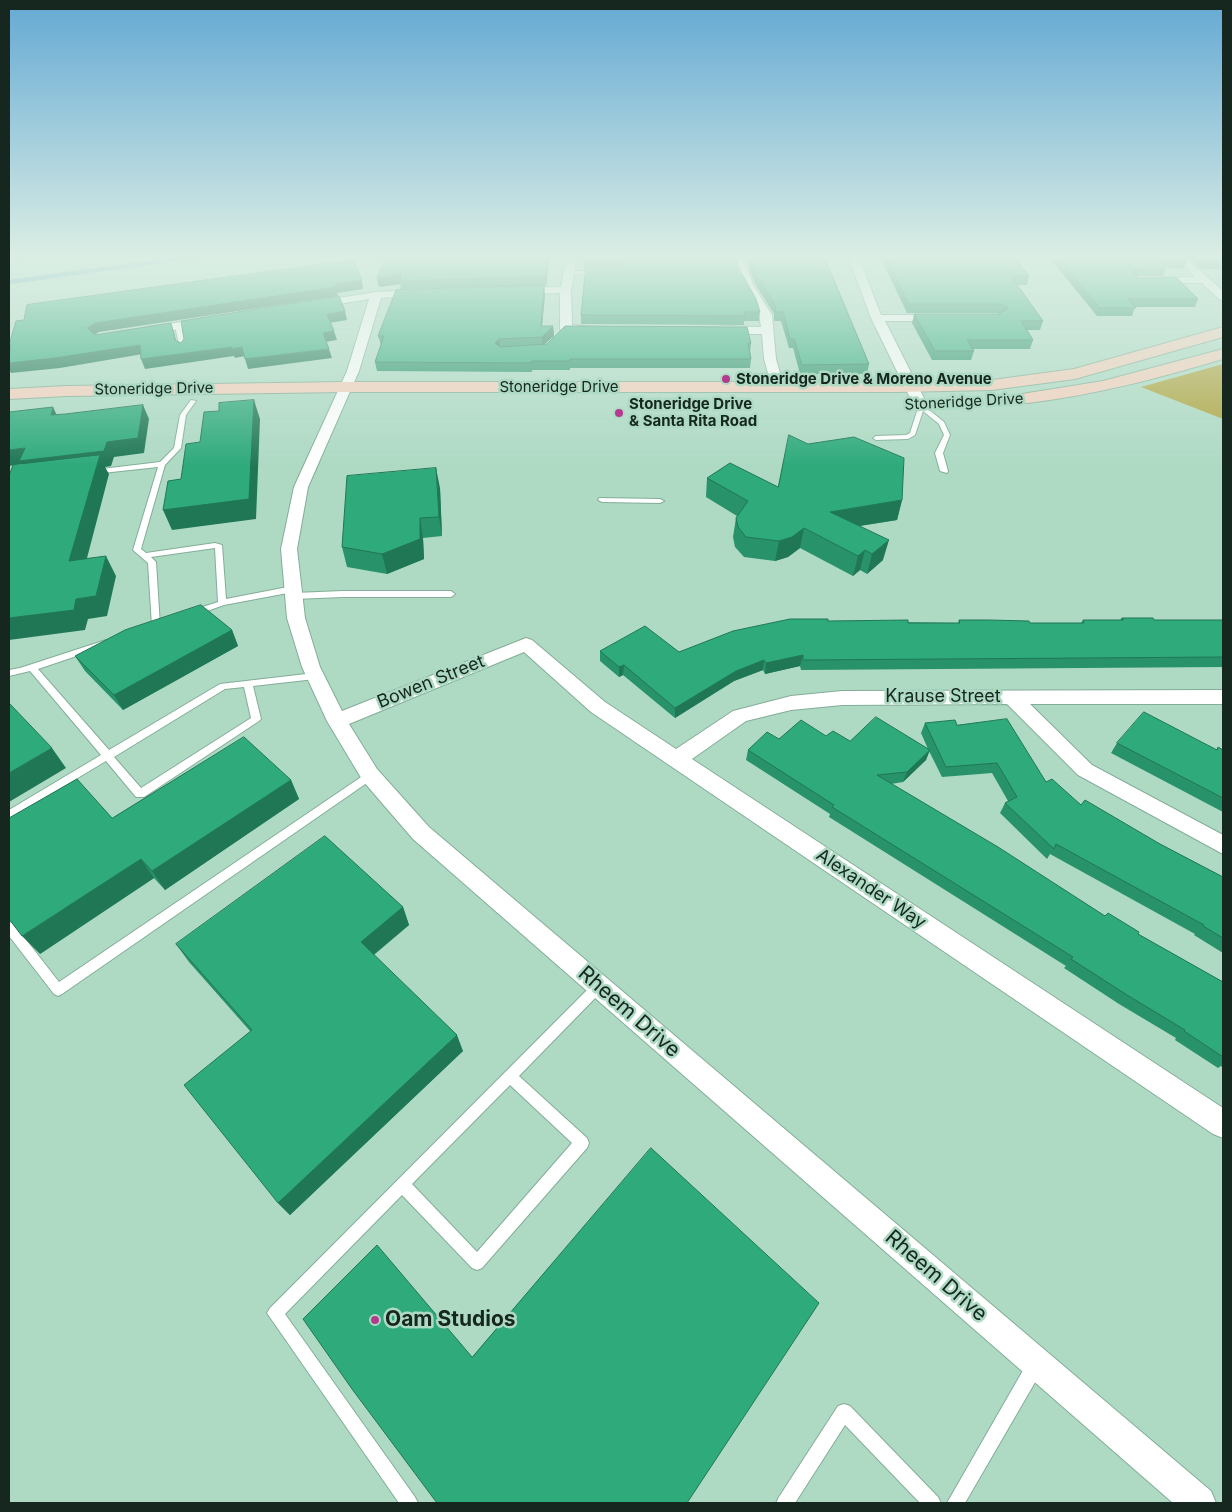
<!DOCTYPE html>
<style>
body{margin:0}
#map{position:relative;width:1232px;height:1512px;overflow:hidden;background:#aedac4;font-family:Inter,sans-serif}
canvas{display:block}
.frame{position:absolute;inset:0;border:10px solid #16271f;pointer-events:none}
</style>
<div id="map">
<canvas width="1232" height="1512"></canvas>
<div class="frame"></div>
</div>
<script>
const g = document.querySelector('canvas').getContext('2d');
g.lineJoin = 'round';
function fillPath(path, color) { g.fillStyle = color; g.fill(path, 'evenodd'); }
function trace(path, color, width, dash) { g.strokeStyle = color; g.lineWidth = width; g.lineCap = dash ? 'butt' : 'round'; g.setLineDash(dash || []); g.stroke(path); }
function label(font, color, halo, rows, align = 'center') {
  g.font = font + ' Inter,sans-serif'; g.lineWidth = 5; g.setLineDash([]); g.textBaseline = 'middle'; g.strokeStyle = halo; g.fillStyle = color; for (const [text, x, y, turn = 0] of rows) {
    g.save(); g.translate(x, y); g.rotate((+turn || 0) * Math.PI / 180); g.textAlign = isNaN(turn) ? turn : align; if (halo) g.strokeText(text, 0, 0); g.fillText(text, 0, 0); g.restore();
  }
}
fillPath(new Path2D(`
 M1223,364V419L1141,387Z`), '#afa440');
trace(new Path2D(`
 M9,282L197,256`), '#3e99b7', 4.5);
const service = new Path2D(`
 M21,256H29L9,261V259Z
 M569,271H598L601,273L598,275L567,274L566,273Z
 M178,324L181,326L186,349L183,351L180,349L175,326Z
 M191,400L196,401L186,415L181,448L165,465L141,549L146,553L215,543L222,545L226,599L293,586L297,589L293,592L224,605L193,616L190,615L189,613L190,611L218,602L215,548L151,557L156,562L160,626L156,629L152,626L148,563L133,550L158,467L93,474L89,472L93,470L160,462L174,448L180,415Z
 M919,405H923L944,422L950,435L943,453L948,471L947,473L940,471L935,453L944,435L939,424L923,411L915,435L908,439L876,440L873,438L876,436L906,435L910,433Z
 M599,498L660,499L664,501L660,503L602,502L598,500Z
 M343,591H451L455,594L451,597H343L294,599L290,596L294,593Z
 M106,640L110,643L109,645L38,669L109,750L220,684L315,673L320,676L315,679L253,686L261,719L259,721L144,797H136L106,761L9,819V810L101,755L30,671L9,676V670L20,668ZM244,687L251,718L141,788L114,757L225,689Z
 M370,771L374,772L375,775L374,778L62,994L58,996L54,994L9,936V922L13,923L59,982Z
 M599,980L603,982L605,986L603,990L519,1076L587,1138L589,1143L587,1148L482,1268L477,1270L472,1268L402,1195L285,1314L415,1497L418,1503H399L267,1313L270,1308L595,982ZM510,1085L572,1143L477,1252L412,1184Z
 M1035,1358L1041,1360L1043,1366L1041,1372L965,1503H947L1029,1360Z
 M844,1404L850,1406L938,1497L941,1503H920L845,1425L795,1503H776L779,1497L838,1406Z`);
const minor = new Path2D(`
 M567,256H577L571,290L572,325L594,327L596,329L594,331H562L560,329V293L518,294L513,291L518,288L561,287Z
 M738,256H748L747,268L753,285L772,315L776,359L784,387L783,390L778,391L772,387L764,359L762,334H722L716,330L722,326L761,327C759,300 735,286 738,256Z
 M848,256H858L881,315H940L946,318L940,321H885L928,406L926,409L921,410L914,406L871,318Z
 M1173,256H1184L1223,291V300L1219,299L1202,283H1150L1149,281L1150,279L1154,278L1195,277Z
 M422,290L426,291L428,293L426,295L381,298L359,371L308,487L297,549L305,618L320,667L342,711L526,638L532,640L605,702L676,749L733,711L791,696L842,691L1223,690V704H1030L1092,765L1223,835V854L1078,775L1007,704L842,705L791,710L746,721L692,759L1223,1108V1138L1213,1134L591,712L524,652L349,724L377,769L429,827L1211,1491L1216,1503H1173L413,839L363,781L327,721L302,667L287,618L281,549L294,487L347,371L369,299L314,308L308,305L314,302L376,292Z
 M209,318L215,321L213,323L146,335L140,331L146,327Z`);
const secondary = new Path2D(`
 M1223,327V337L1075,379L992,390L898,392H345L67,396L9,399V389L67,386L345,382H898L992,380L1074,369Z
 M1223,349V359C1159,378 1095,395 1028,403L1022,402L1019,398L1022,394L1028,393L1103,381Z`);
trace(service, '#83ad98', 2);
trace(minor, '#83ad98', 2);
trace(secondary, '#83ad98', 2);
fillPath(service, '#fff');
fillPath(minor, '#fff');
fillPath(secondary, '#f5cfbc');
fillPath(new Path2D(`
 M387,256H550L546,286L401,289L400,284L379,287L377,278Z
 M584,256L737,265L760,312L759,321H744V325L581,324V315L585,269H584Z
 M749,256H824L869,364L867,374H800L793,348H789L781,321H774V314L755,284L749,268Z
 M884,256H1014L1029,276L1027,285H1017L1043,321L1040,330H1027L1033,340L1030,349H973L974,351L971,360H932L912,323L914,314H999L997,313H907L883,263Z
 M1048,256H1182L1187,261L1183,269L1166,268L1163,276H1137L1139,278L1198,299L1195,307H1135L1132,316H1097Z
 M1186,256H1223V269H1201Z
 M544,286L545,295L542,326H553L554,336L545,344L751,343L750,352L751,359L750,368H570V370H532V372L377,371L375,362L381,345L378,336Z
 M707,478L778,487L902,500L897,520L860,526L883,560L867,574L860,570L853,576L800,548L788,557L775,561L744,557L735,547L733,537L736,518L737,516L706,497Z
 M440,488L442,536L423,538L424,559L387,574L347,567L342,547Z
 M1122,618L1154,620H1223V667L801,670L800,666L765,674L763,670L734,681L675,718L623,675L619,677L600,661V651L679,652L828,621L958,623L959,620L1030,623H1081L1083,620H1120Z
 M232,630L238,646L123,710L85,671L75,656Z
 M925,723L957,725L1046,782L1081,805L1160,844L1223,877V953L1194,935L1195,934L1050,854L1047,859L1000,813L1005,803L1008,801L992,773L942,777L929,751L926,760L903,782L891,784L1105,916L1138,934L1223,982V1068L1221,1066L1218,1068L1175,1040L1176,1038L1119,1004L1064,968L1066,966L829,817L830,814L746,760L748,750L779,739L826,736L850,741L928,749L921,733Z
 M1117,743L1223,750V812L1111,753Z
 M291,780L299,799L165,890L154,878L40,954L112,818Z
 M403,907L409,925L374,955L463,1051L290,1215L278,1203L250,1031L189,962L176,944Z`), '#28926a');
fillPath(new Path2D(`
 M548,256H550L546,286L545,277Z
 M1139,268L1136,276L1132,272Z
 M402,274L400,281V284L379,287L377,278Z
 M362,280L363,289L337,293L338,296L99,332L91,337L87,328L95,323Z
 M544,286L545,295L541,336V326Z
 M345,311L347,320L329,323L327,314Z
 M171,323L174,332L178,349L175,340Z
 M553,326L554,336L542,346V337Z
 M334,331L337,340L325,342L323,333Z
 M499,339L500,348L495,343Z
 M140,345L143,354L60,368L11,373L9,369V363Z
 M232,347H242L245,356L235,358L234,356L145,369L141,359Z
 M329,349L332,358L248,369L245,359Z
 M254,400L260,419L256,519L172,530L163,510Z
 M143,405L149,419L144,453L114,457L111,466L105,467L109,474L81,581L69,561L21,464L9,466V450L25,448L107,442Z
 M53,407L60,422L51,415Z
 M436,468L440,488L442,536L439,517Z
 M902,500L897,520L826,531L830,512Z
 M420,518L423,538L424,559L387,574L382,554Z
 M804,528L800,548L788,557L775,561L779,541Z
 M889,540L883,560L867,574L872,554Z
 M865,550L860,570L853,576L858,556Z
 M106,556L116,576L107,616L88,619L85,630L9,640V618L76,599Z
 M232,630L238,646L123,710L114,695Z
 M803,655L800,666L765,674L766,663Z
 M764,660L763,670L734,681L675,718V708L736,671Z
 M624,665L623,675L619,677V667Z
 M52,748L66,768L9,802V773Z
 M930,750L926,760L903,782L907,772Z
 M291,780L299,799L165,890L152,871Z
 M141,859L154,878L40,954L22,936Z
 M403,907L409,925L368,959L361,942Z
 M457,1035L463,1051L290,1215L278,1203Z`), '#207756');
const building = new Path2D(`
 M387,256H548L545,277L400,281L402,274L377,278Z
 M584,256H737V265L756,299L760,312H744L745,316L581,315L586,268H618L623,265L618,260H583Z
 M750,256H824L869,364L802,365L794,339H790L783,312H776L775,305L756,275L750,259Z
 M886,256H1014L1029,276H1011L1043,321H1021L1033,340H967L974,351H935L914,314H1000L1008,308L1000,304H909Z
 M1057,256H1182L1187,261L1159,260L1166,268H1139L1132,272L1139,278L1176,277L1198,299H1128L1136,308H1100Z
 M1198,256H1223V261H1205Z
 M353,260L362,280L335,284L336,287L95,323L87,328L95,335L171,323L175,340L181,343L184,339L181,321L339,296L345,311L327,314L334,331L323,333L329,349L245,359L242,347L232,349V347L141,359L140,345L55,358L9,363V354L11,345L9,346V345L16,321L24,320L27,305Z
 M544,286L541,326H553L542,337L499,339L495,343L500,347L547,344L565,326H580L747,327L751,343H748L751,359H570V361H532L531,363L375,362L384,336H378L396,290Z
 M254,400L249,499L163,510L168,481L181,479L186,444L200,442L204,412L219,411V403Z
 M143,405L138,438L107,442L104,451L19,461L25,448L9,450V412L53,407L51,415L65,414Z
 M789,435L808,444L854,437L904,458L902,500L830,512L889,540L872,554L865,550L858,556L804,528L792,537L779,541L746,537L738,527L736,518L748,501L707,478L730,463L778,487Z
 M100,455L69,561L106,556L96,596L76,599L74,610L9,618V476L13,465Z
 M436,468L439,517L420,518V539L382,554L342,547L347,476Z
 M201,605L232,630L114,695L75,656L125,630Z
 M1122,618H1153L1154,620H1223V657L803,660V655L766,663L764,660L736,671L675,708L624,665L619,667L600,651L645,626L679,652L733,631L790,619H828V621L908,620V623H960L959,620H989L1029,621L1030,623H1084L1083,620H1123Z
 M9,703L52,748L9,773Z
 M1144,712L1217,750L1218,747L1223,750V798L1117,743Z
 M876,717L930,750L907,772L877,775L998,847L1105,916L1108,913L1139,932L1138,934L1223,982V1057L1184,1031L1185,1030L1127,995L1071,959L1073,957L832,807L834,805L748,750L767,732L779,739L801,720L826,736L833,731L850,741Z
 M1007,719L1046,782L1052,779L1081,805L1085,800L1160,844L1223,877V938L1203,926L1204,925L1056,844L1054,849L1005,803L1017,797L997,763L946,767L925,723L955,720L957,725Z
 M244,737L291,780L152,871L141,859L22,936L9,919V818L77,779L112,818Z
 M325,836L403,907L361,942L457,1035L278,1203L184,1085L252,1030L176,944Z
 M651,1148L819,1303L687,1503H437L352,1389L303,1319L377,1245L472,1357Z`);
fillPath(building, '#2eaa7b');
trace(building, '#207756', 1);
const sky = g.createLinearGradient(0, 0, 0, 467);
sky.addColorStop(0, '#64a9d4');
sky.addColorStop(0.55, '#dbeee4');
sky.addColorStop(1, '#dbeee400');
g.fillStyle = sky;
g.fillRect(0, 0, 1232, 467);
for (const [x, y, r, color] of [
 [726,379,5,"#b43a8d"],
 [619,413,5,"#b43a8d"],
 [375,1320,5,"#b43a8d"]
]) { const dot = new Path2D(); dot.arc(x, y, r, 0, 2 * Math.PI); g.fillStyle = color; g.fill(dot); trace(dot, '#aedac4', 2); }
label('bold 15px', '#16271f', '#aedac4', [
 ["Stoneridge Drive & Moreno Avenue",736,379],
 ["Stoneridge Drive",629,404],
 ["& Santa Rita Road",629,421]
], 'left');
label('15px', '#16271f', '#aedac4', [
 ["Stoneridge Drive",559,387],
 ["Stoneridge Drive",154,389,-1],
 ["Stoneridge Drive",964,402,-3]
]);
label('18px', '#16271f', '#aedac4', [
 ["Bowen Street",431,682,-22],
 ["Krause Street",943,697],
 ["Alexander Way",871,889,34]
]);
label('21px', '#16271f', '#aedac4', [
 ["Rheem Drive",629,1012,41],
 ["Rheem Drive",936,1276,41]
]);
label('bold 21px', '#16271f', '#aedac4', [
 ["Oam Studios",385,1320]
], 'left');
</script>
